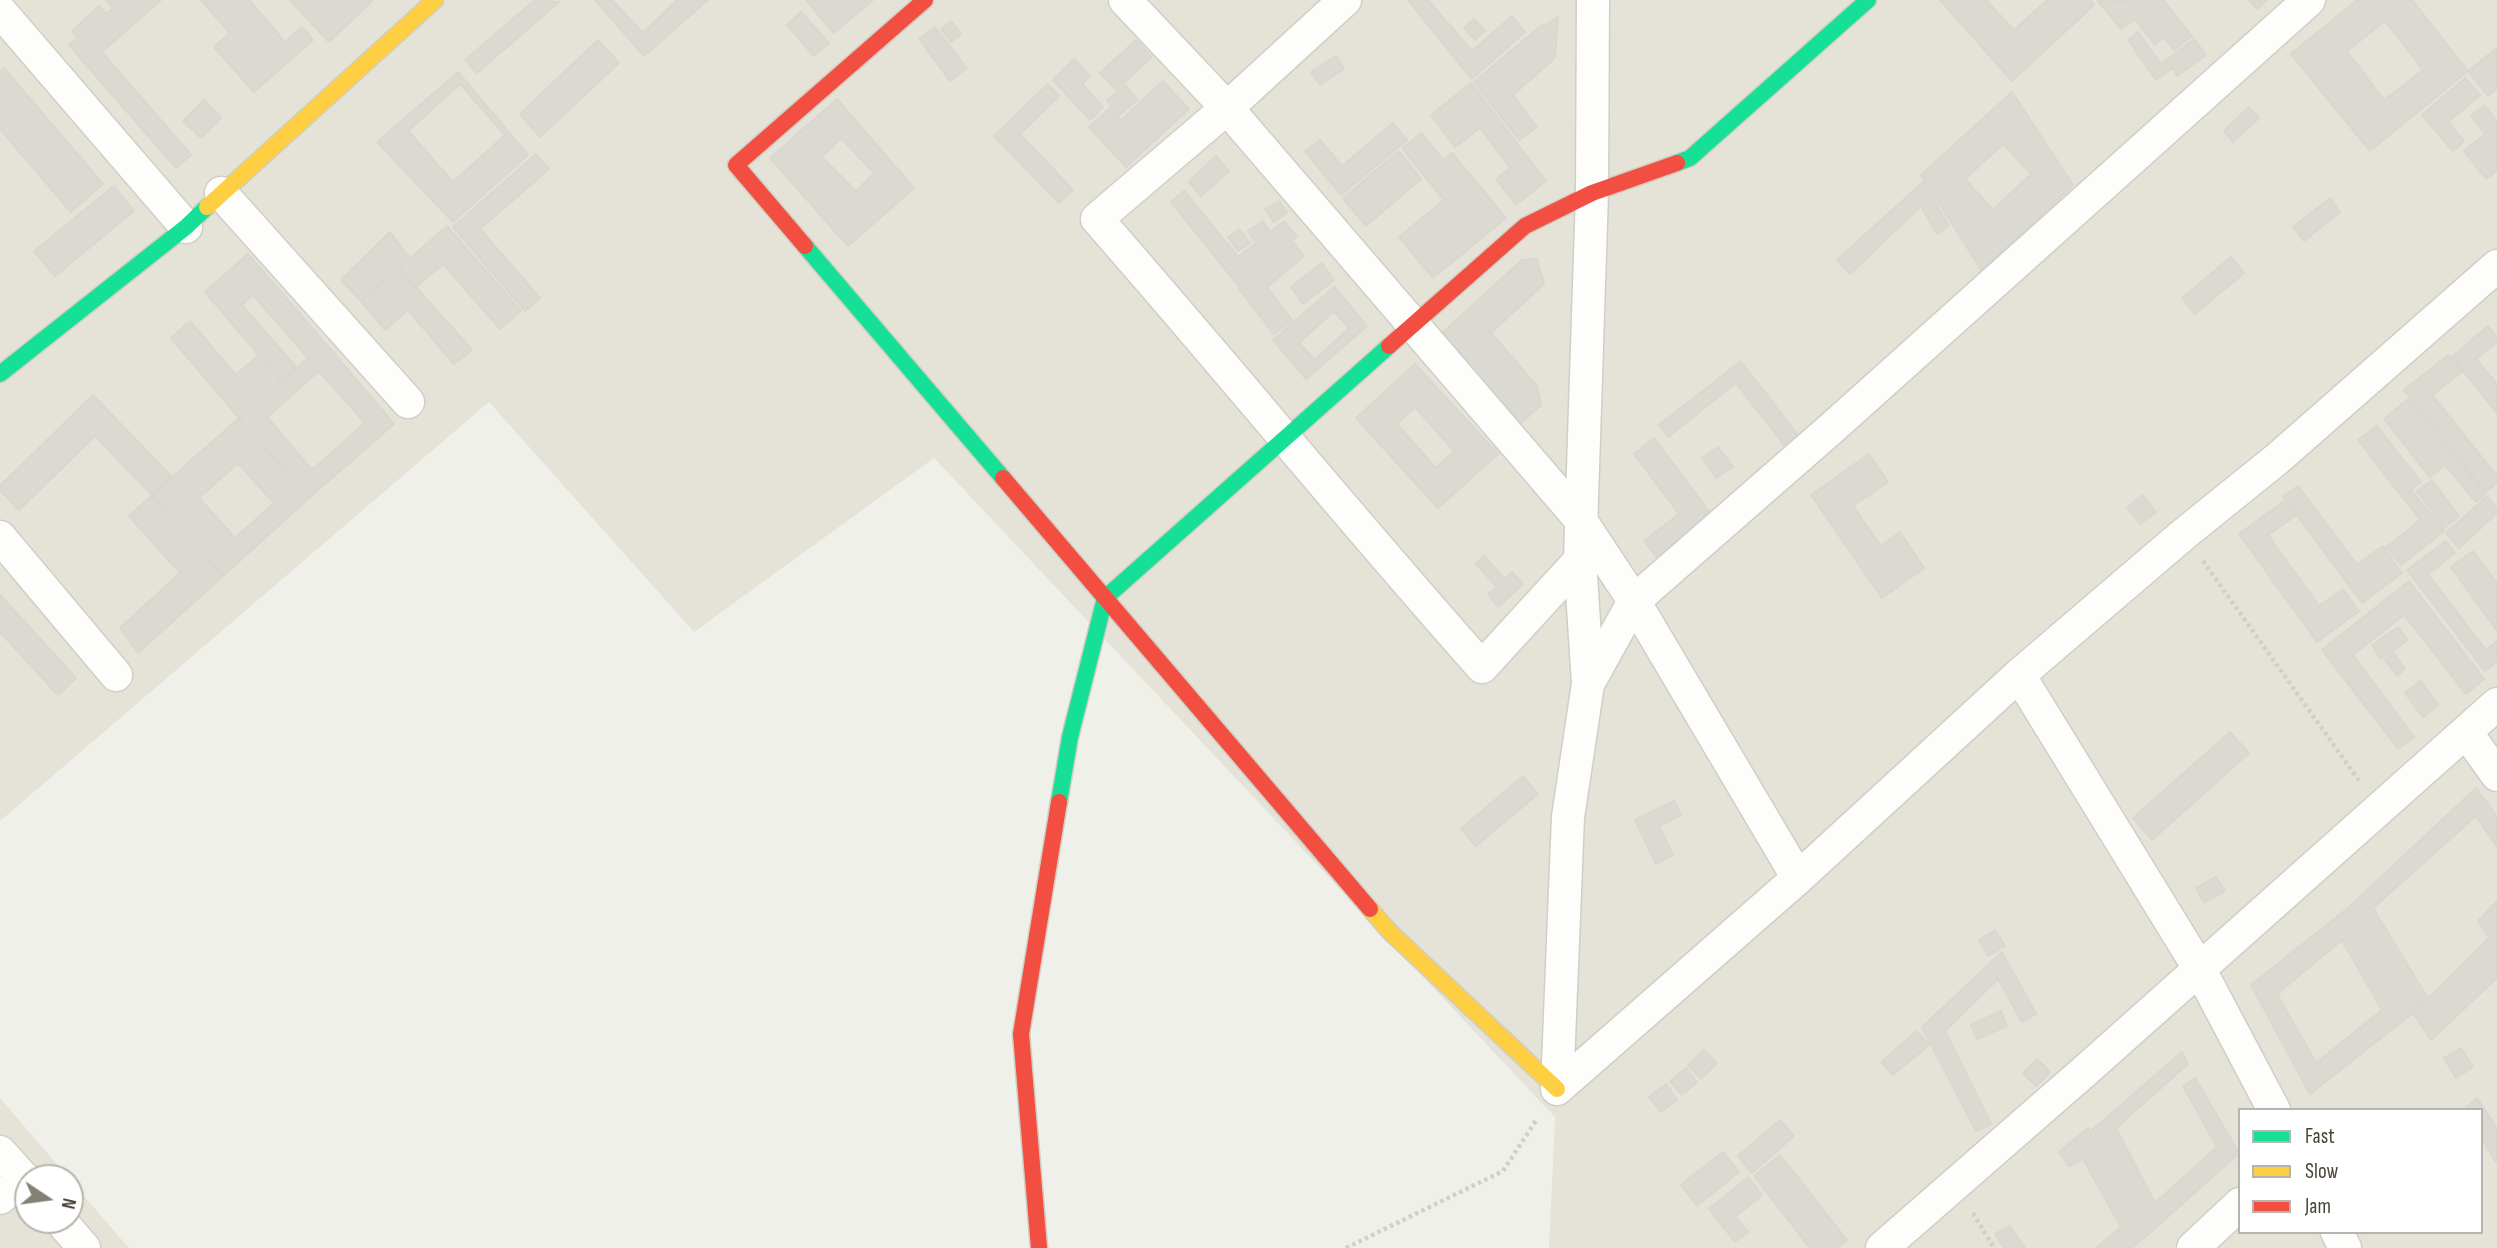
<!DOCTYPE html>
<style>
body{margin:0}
#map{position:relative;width:2497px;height:1248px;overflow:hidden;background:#f0f0ea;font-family:"Sofia Sans Condensed",sans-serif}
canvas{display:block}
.legend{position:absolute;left:2238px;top:1108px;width:245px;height:126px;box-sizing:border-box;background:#fff;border:2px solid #b6b4ae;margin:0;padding:9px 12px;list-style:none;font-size:21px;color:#484335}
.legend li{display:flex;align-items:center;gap:14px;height:35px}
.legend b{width:35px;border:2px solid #b6b4ae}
.north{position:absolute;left:14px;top:1164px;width:70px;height:70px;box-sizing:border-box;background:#fff;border:2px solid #b6b4ae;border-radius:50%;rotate:103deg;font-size:19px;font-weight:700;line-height:28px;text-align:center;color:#484335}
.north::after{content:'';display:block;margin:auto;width:24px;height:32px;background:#838074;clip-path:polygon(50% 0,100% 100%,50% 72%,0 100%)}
</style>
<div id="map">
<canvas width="2497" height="1248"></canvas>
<ul class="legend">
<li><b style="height:9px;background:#16e098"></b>Fast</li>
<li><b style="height:9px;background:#ffcf43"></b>Slow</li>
<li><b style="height:9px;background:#f24e42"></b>Jam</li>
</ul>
<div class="north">N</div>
</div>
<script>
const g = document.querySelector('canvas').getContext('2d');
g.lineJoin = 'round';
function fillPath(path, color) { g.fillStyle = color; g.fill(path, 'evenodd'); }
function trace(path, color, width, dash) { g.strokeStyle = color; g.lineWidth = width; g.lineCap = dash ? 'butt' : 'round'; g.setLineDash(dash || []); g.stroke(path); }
fillPath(new Path2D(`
 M0,0H2497V1248H1549L1555,1117L934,458L694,632L489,402L0,821ZM2240,1110H2481V1232H2240Z
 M0,1098L69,1178H28V1220H70V1180L129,1248H0Z`), '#e5e3d7');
const building = new Path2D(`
 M109,0H161L102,52L191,155L176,168L69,45L78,38L72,31L99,6L106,14L113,8L107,1Z
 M201,0H249L285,42L302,27L313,40L254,92L214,47L230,33Z
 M290,0H371L372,1L329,42Z
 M535,0L559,2L477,73L465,60Z
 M595,0H612L643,33L677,0H708L644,56Z
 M806,0H873L834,33Z
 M1408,0H1428L1472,51L1512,16L1525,32L1472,79Z
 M1940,0H1986L2014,30L2047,0H2090L2094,5L2012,81Z
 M2163,0L2192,36L2174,50L2164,37L2155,45L2135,19L2121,29L2098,1Z
 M2249,0H2267L2257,9Z
 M2357,0H2412L2468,71L2370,151L2291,54ZM2385,21L2423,70L2384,100L2347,51Z
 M801,12L829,43L814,56L787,25Z
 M1558,17L1555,58L1513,95L1537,127L1519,140L1474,82L1543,24L1544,27Z
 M1474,19L1485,31L1475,40L1464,28Z
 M951,21L961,34L951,42L941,29Z
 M935,27L967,68L950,81L919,39Z
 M2138,32L2161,64L2194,39L2206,55L2177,76L2172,68L2156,80L2128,40Z
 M598,40L619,63L540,137L520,114Z
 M1136,40L1152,57L1116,90L1100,73Z
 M2497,48V89L2488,96L2468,71Z
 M1336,56L1344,69L1320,85L1311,72Z
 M1074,59L1090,76L1082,84L1103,107L1090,120L1053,80Z
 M4,68L103,184L71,212L0,129V72Z
 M458,72L528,155L453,222L377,142ZM460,84L505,135L453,182L408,131Z
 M2465,78L2480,95L2448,122L2464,141L2453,151L2422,115Z
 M1163,81L1189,109L1126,167L1089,127L1110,108L1121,120Z
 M1471,83L1546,181L1516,205L1496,179L1510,168L1480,128L1455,147L1431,115Z
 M1048,84L1059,96L1020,134L1073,190L1059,203L994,136Z
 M1126,85L1137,100L1118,116L1107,100Z
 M2012,92L2073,185L1982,271L1921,175ZM2003,144L2031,174L1993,210L1965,179Z
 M837,99L914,188L848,246L770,158ZM841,138L874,173L856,191L822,157Z
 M204,100L221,118L201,138L183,121Z
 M2485,105L2497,121V171L2486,179L2464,151L2485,134L2471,116Z
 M2249,107L2259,118L2233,142L2224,131Z
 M1393,123L1407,140L1341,195L1305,151L1320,140L1342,166Z
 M1422,133L1443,160L1452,153L1506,218L1433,278L1399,237L1444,200L1402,148Z
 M1399,151L1421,179L1366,226L1343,198Z
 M536,154L549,169L480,229L540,298L525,311L453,227Z
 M1216,156L1229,171L1201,196L1189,182Z
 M1923,182L1949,226L1937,234L1921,206L1850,274L1837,260Z
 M114,186L134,211L55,276L34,251Z
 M1184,191L1238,257L1284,221L1297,237L1238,285L1171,202Z
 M2330,198L2340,212L2304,241L2293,227Z
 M1279,201L1287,213L1274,222L1265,209Z
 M1263,221L1269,230L1254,241L1248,231Z
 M447,226L521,311L500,329L443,264L415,288L399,268Z
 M1239,229L1250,243L1238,251L1228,237Z
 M390,232L410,258L361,301L341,280Z
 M1294,243L1304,256L1267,287L1292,320L1274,334L1238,288Z
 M248,254L325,343L308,358L253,295L242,305L297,368L281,381L205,292Z
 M2231,257L2244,273L2195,314L2182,298Z
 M1537,259L1544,284L1491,333L1537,386L1541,405L1520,424L1441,334L1522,260Z
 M1322,263L1334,280L1303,304L1291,287Z
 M399,268L472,350L454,364L408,310L385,330L361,301Z
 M1334,287L1367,326L1306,379L1273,340ZM1334,311L1349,328L1315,360L1299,343Z
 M190,321L236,375L259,355L281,381L239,418L171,338Z
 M2488,326L2497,337V342L2476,359L2497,384V413L2452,357Z
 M325,343L394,424L309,498L239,418ZM319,371L365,423L312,470L267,417Z
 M2448,355L2462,372L2432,395L2497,476V483L2486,492L2404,390Z
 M1741,361L1797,434L1784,445L1736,383L1668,437L1659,425Z
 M1415,364L1498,454L1438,508L1356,418ZM1415,407L1454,451L1436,468L1397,424Z
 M93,395L172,477L152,495L95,436L19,510L0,490V486Z
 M2408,399L2485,494L2476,502L2445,465L2430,477L2384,419Z
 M239,418L309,498L223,576L152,495ZM238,463L274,503L235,538L199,498Z
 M2377,426L2421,482L2411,490L2444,531L2401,565L2387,547L2420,520L2358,440Z
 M1654,438L1718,523L1663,565L1644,541L1679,514L1634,454Z
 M1718,447L1733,467L1716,478L1702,458Z
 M1869,454L1888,482L1853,506L1881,546L1900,532L1924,568L1882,598L1811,495Z
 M2432,480L2459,516L2444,528L2417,491Z
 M2298,486L2357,565L2383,546L2402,573L2362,603L2283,497Z
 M152,495L223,576L138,653L120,628L180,573L129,516Z
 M2143,495L2156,512L2140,524L2127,507Z
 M2487,496L2497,509V513L2459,548L2446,533Z
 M2284,501L2295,516L2268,535L2319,606L2343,589L2359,611L2317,642L2239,534Z
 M2446,541L2455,553L2428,574L2486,650L2497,641V662L2485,671L2407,570Z
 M2473,551L2497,583V631L2451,567Z
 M1484,556L1505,579L1512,572L1523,584L1498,607L1488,594L1497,587L1476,564Z
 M2409,581L2484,679L2466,694L2404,615L2353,655L2414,737L2398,749L2322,650Z
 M0,595L76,678L58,695L0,632Z
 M2398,627L2408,640L2381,659L2372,645Z
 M2394,653L2405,669L2397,676L2385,660Z
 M2421,681L2438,705L2423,717L2405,693Z
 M2230,732L2249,753L2152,840L2133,818Z
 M1523,776L1538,794L1476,846L1461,829Z
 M2476,788L2497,817V847L2476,816L2373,908L2427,997L2413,1013L2348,908Z
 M1674,801L1681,815L1659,826L1673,855L1656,864L1635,820Z
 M2216,877L2225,891L2204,903L2196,888Z
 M2497,901V930L2489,938L2478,921Z
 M2348,908L2413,1013L2310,1094L2251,985ZM2342,940L2382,1010L2316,1063L2277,994Z
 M1995,930L2005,946L1988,956L1979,940Z
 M2497,930V978L2431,1040L2413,1013Z
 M2002,952L2036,1014L2022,1022L1998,979L1945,1031L1991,1124L1976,1131L1922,1027Z
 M2001,1011L2007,1026L1977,1039L1971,1025Z
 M1917,1031L1929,1045L1893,1075L1881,1062Z
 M2461,1048L2473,1067L2456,1078L2444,1058Z
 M1704,1050L1717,1063L1701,1079L1688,1065Z
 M2182,1052L2188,1064L2116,1128L2155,1203L2217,1147L2183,1086L2195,1078L2239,1153L2151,1232L2092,1130Z
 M2037,1059L2050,1072L2036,1086L2023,1073Z
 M1686,1068L1697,1082L1682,1095L1670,1081Z
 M1666,1084L1677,1100L1661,1112L1649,1097Z
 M2477,1098L2497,1128L2496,1162L2481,1137V1110L2465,1109Z
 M1780,1120L1794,1136L1752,1173L1738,1156Z
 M2088,1128L2149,1234L2131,1248H2096L2121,1227L2083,1159L2069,1166L2059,1152Z
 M1723,1152L1739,1172L1697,1206L1681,1185Z
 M1780,1155L1847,1240L1837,1248H1810L1754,1176Z
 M1748,1177L1762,1195L1735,1217L1748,1232L1735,1242L1709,1209Z
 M2010,1226L2025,1248H2004L1995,1234Z`);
fillPath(building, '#dad9d2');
trace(building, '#d9d7cf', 2);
const street = new Path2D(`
 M1125,0L1227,108L1580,519L1634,601L1798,878
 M1345,0L1227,108L1097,219C1227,367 1351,520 1482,667L1580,560
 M0,11L186,227
 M221,193L408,402
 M0,537L116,675
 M2019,675L2199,968L2274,1110
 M1588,684L1634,601L1833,427L2309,0
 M2466,732L2497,775
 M1557,1089L1798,878L2019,675L2184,534L2277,459L2497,266
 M1557,1089L1568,817L1588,684L1580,560L1592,193L1593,0
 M0,1152L28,1183
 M0,1198L24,1178
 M60,1220L84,1248
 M2337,1232L2345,1248
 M1882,1248L2086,1070L2497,704
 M2193,1248L2240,1204`);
const fast = new Path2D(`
 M1677,163L1690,158L1868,0
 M805,246L1003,478
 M0,374L186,227L207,207
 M1059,802L1070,737L1105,598L1389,346`);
const slow = new Path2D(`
 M207,207L435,0
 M1370,909L1389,931L1557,1089`);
const jam = new Path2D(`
 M805,246L736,165L925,0
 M1389,346L1525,226L1592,193L1677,163
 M1003,478L1370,909
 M1039,1248L1021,1034L1059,802`);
trace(street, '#cfcec7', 35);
trace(fast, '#d0cec0', 19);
trace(slow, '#d0cec0', 19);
trace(jam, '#d0cec0', 19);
trace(new Path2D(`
 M2203,561L2360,782
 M1973,1213L1994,1248
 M1346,1248L1503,1171L1537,1119`), '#d1cfca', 4.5, [3.5, 3.5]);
trace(street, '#fdfdfc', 32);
trace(fast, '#16e098', 16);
trace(slow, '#ffcf43', 16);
trace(jam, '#f24e42', 16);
</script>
